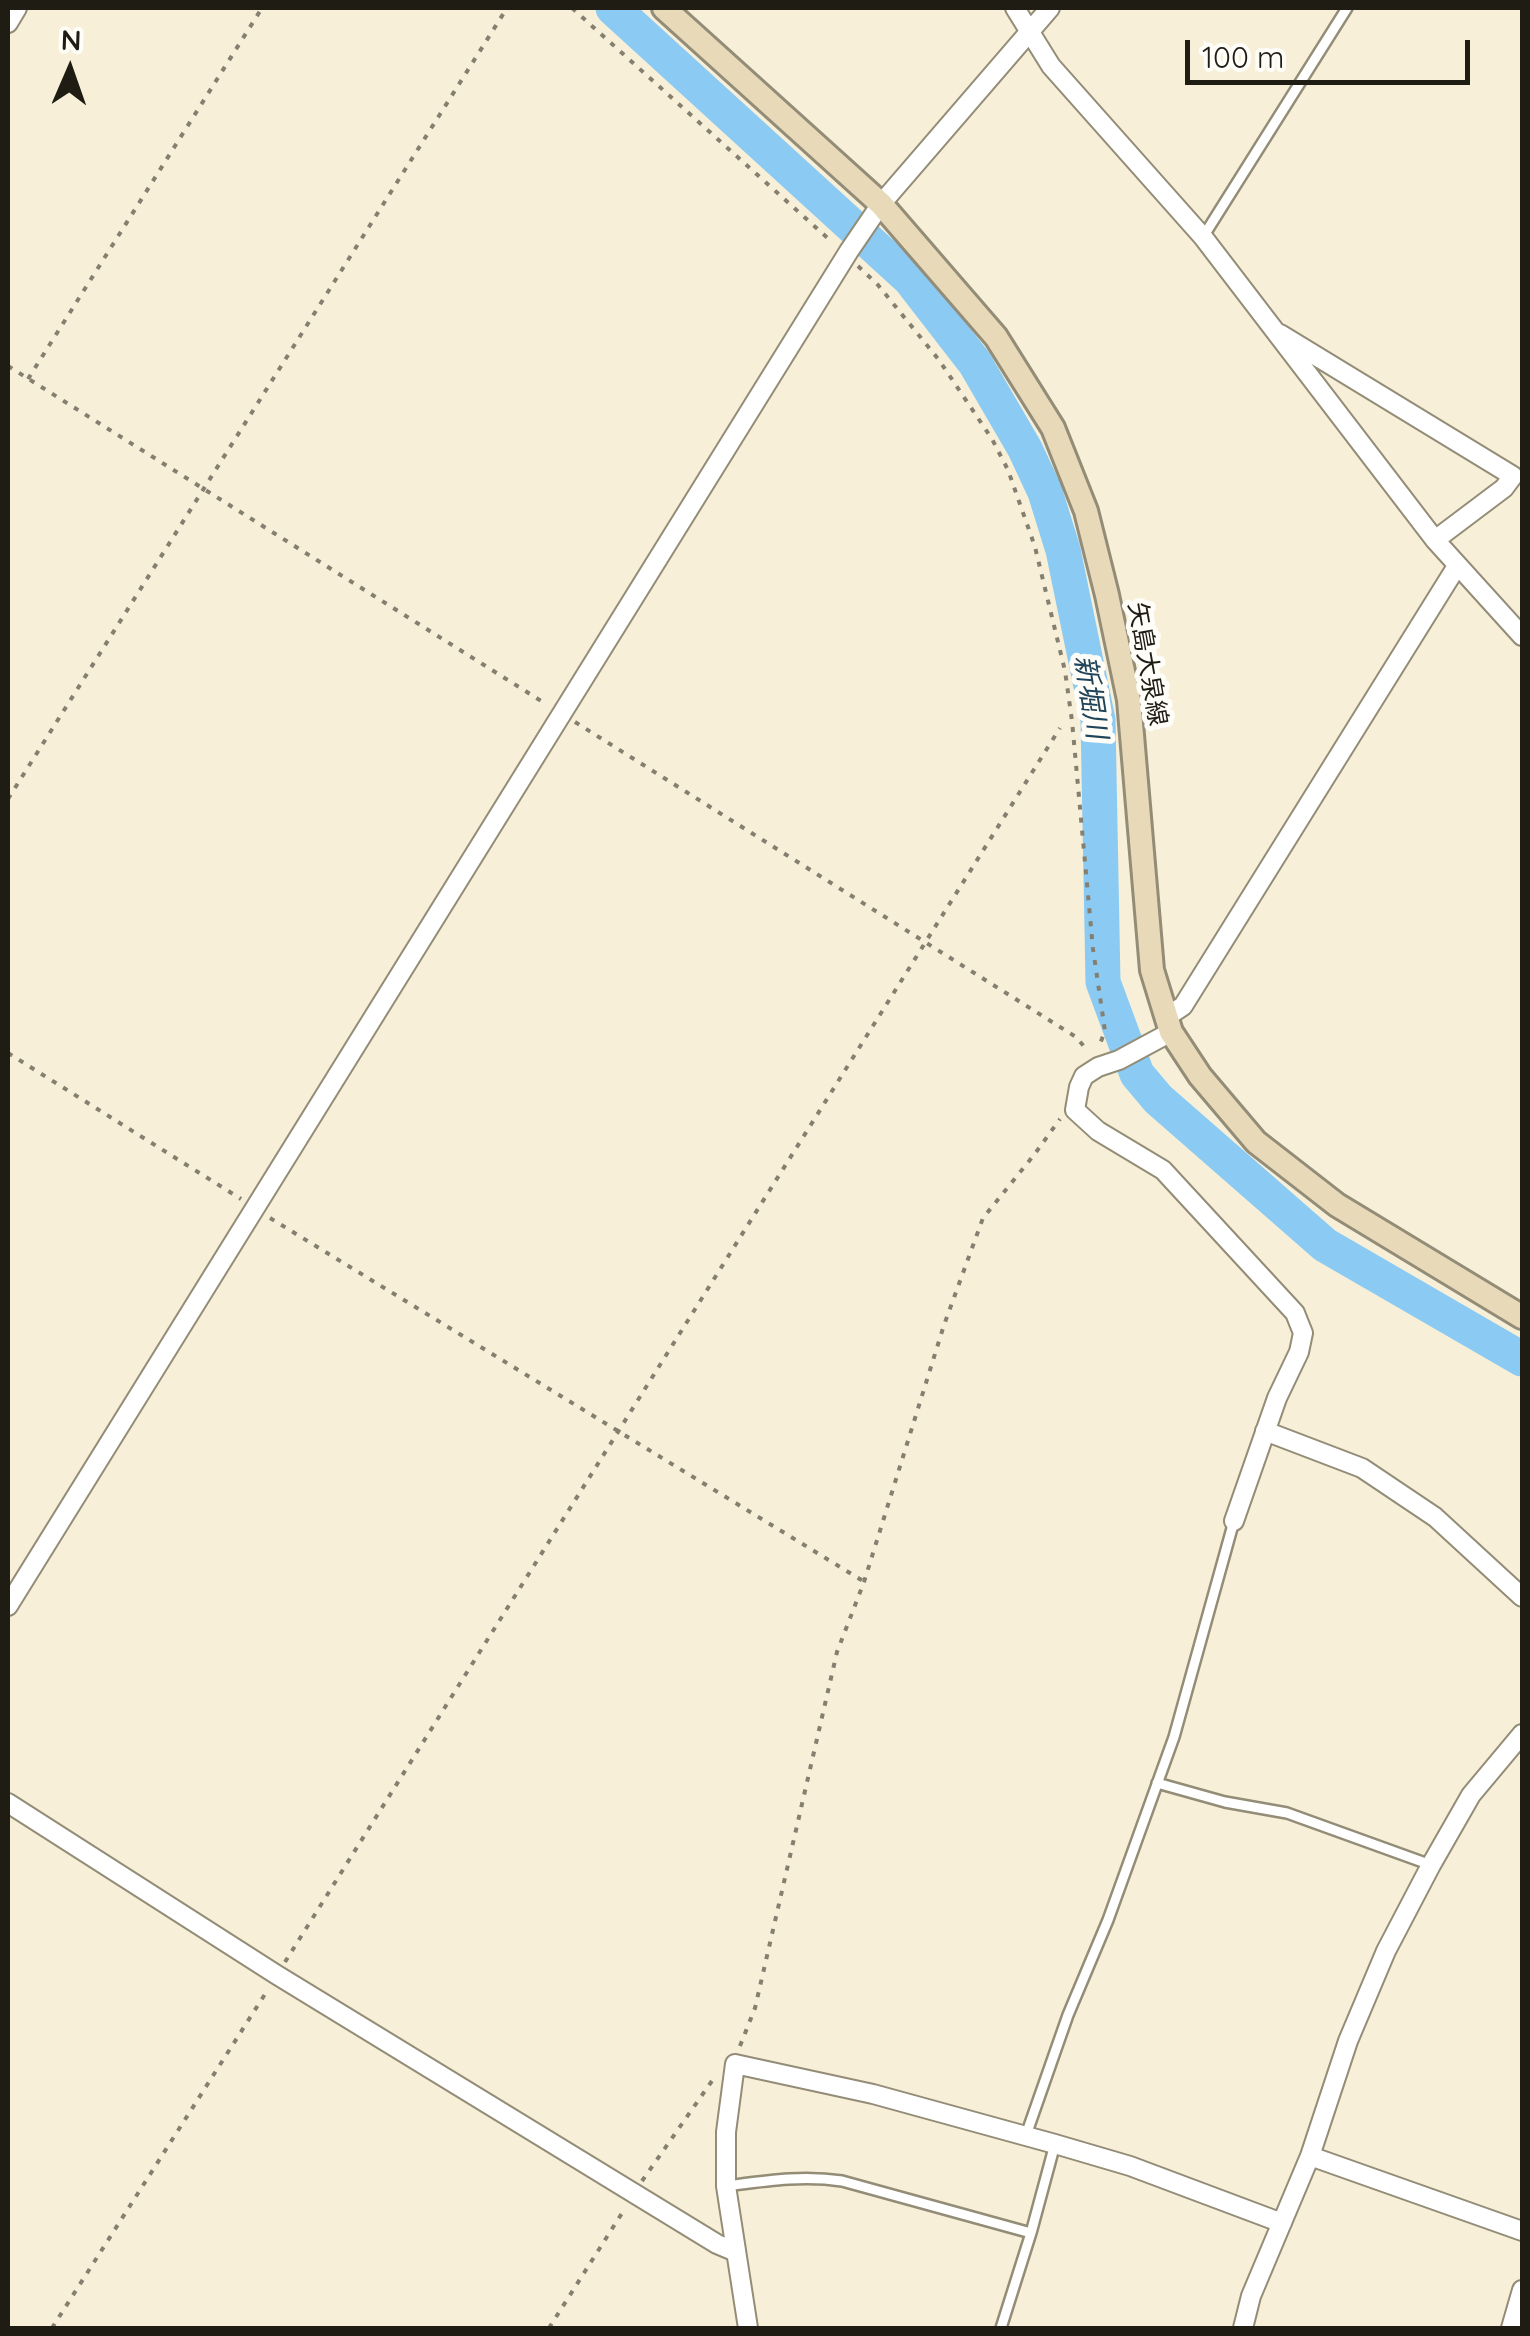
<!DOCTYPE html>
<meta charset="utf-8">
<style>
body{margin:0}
#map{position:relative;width:1530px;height:2336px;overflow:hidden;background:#f7efd8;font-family:Quicksand,sans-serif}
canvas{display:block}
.frame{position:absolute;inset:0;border:10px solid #1e1c13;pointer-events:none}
.north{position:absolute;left:20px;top:20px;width:100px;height:100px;-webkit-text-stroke:8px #fefdf8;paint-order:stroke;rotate:2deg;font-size:28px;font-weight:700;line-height:40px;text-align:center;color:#1e1c13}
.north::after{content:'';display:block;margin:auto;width:35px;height:45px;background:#1e1c13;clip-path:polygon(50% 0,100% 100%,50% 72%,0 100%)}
.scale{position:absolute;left:1185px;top:40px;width:285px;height:45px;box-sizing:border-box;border:5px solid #1e1c13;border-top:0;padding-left:12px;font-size:30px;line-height:35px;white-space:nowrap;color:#1e1c13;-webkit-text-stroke:8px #fefdf8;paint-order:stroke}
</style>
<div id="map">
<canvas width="1530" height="2336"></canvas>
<div class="frame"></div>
<div class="north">N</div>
<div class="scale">100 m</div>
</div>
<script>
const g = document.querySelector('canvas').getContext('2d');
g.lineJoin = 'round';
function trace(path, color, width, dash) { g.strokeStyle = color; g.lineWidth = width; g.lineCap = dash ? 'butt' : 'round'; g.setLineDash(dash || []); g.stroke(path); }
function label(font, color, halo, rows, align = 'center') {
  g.font = font + ' Quicksand,"Noto Sans JP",sans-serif'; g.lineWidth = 10; g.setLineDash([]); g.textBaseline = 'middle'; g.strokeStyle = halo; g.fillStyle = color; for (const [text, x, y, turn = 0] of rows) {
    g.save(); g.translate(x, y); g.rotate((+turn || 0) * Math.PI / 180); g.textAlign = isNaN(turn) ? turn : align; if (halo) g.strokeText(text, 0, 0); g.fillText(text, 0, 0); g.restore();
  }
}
trace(new Path2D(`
 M613,8L910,279L975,363L1025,449L1045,492L1063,550L1098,720L1103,982L1137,1074L1158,1099L1325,1245L1522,1359`), '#8bcbf3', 35);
const lane = new Path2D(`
 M1203,237L1347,8
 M1157,1783L1225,1802L1287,1813L1431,1865
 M1026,2135L1068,2015L1108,1920L1174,1737L1234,1521
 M726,2186C765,2181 802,2175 842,2181L1031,2233
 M1001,2328L1031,2233L1055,2144`);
const street = new Path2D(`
 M1015,8L1051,66L1203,237L1435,540L1522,636
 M8,23L17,8
 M1280,334L1513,476L1504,488L1435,540
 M1165,1018L1183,1006L1457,566
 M1171,1032L1119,1060L1098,1067L1084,1076L1079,1087L1075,1110L1098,1131L1163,1170L1295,1313L1303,1333L1299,1352L1277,1398L1234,1521
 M1265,1431L1362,1468L1435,1517L1522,1597
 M8,1606L849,251L881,204L1050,8
 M8,1803L277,1975L717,2244L736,2252
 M1310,2156L1522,2231
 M748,2328L726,2186V2132L735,2064L873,2094L1055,2144L1130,2166L1282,2223
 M1243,2328L1251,2296L1310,2156L1348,2041L1386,1951L1431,1865L1471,1795L1522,1734
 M1511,2328L1522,2290`);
const secondary = new Path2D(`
 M664,8L881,204L996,337L1053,428L1086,511L1107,595L1129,700L1152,970L1171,1032L1200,1076L1256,1142L1337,1205L1522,1317`);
trace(lane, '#938c77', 14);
trace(street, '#938c77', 22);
trace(secondary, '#938c77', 28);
trace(new Path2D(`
 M572,8L832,242
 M858,266L878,285L939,360L992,439L1008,470L1035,547L1065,671L1072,721L1093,949L1105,1031L1098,1049
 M8,366L546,704
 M28,379L262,8
 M575,722L1076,1037L1088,1051
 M8,799L507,8
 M8,1053L241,1199
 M270,1218L863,1581
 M285,1962L1060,728
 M740,2046L755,2008L837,1652L864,1582L944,1325L983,1218L1034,1155L1060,1119
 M642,2181L714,2078
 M52,2328L267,1991
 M549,2328L624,2210`), '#847f6f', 4, [5, 8]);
trace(lane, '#fff', 9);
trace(street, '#fff', 18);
trace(secondary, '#e8d9b9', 22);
label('25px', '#1e1c13', '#fefdf8', [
 ["矢島大泉線",1147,664,80]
]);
label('italic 28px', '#204459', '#fefdf8', [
 ["新堀川",1090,697,81]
]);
</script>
